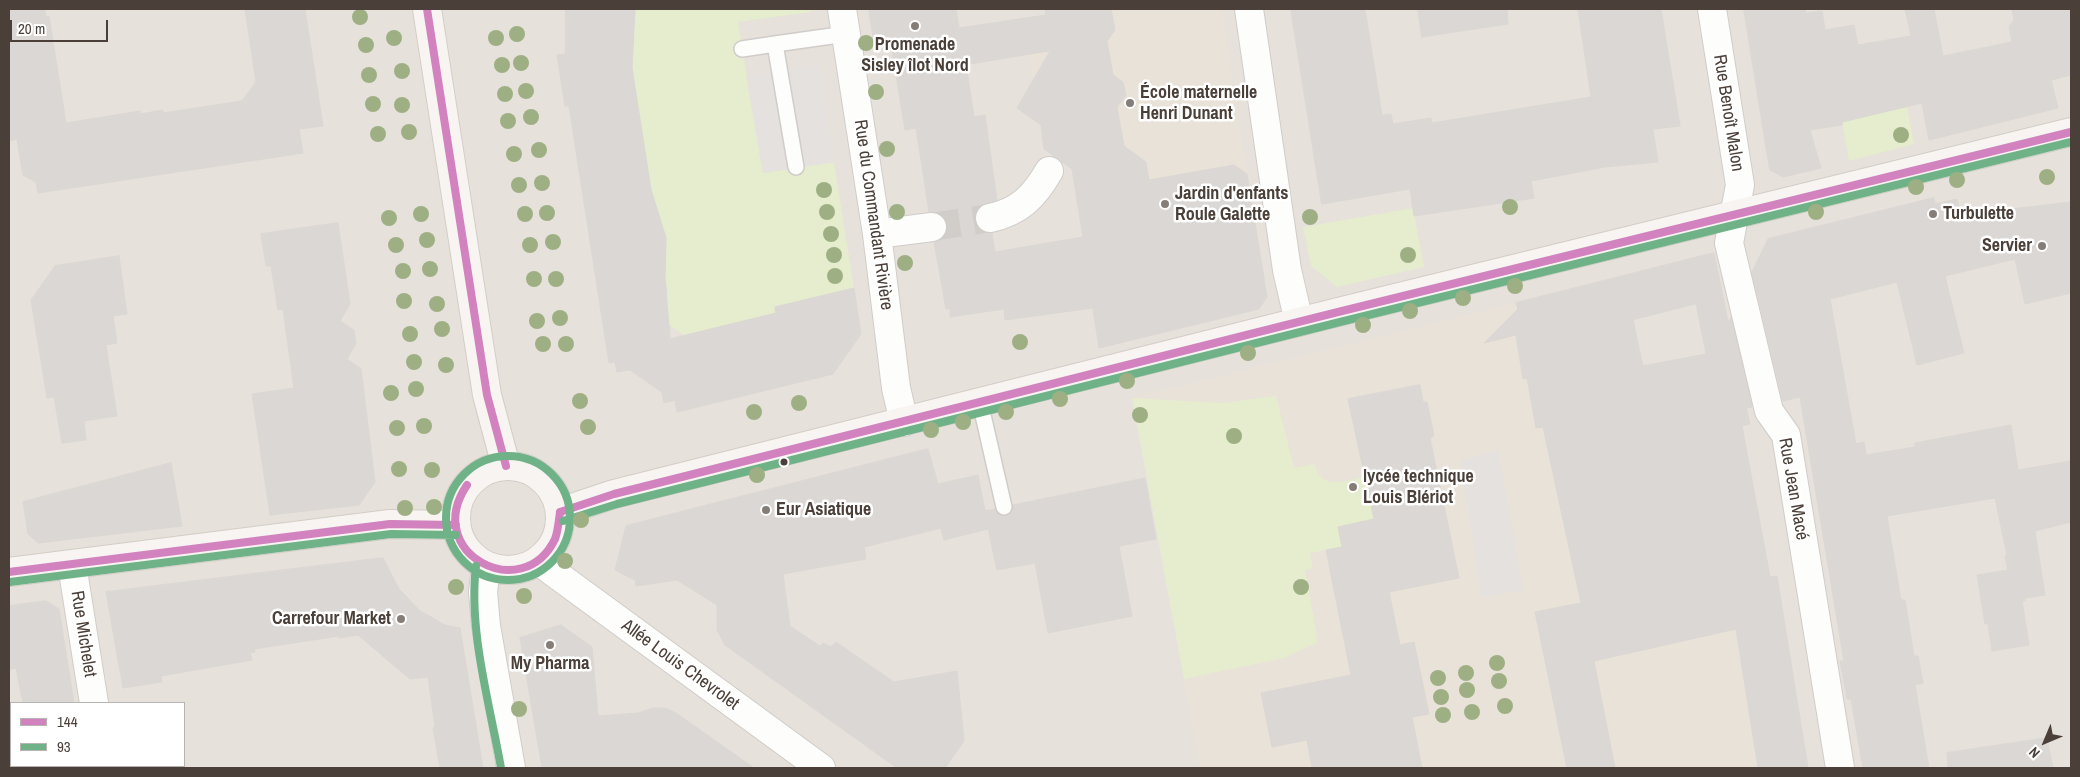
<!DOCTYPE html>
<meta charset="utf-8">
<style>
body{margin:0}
#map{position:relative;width:2080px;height:777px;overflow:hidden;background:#f3f0ed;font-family:"Archivo Narrow",sans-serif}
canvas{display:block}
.frame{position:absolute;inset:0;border:10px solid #4a4039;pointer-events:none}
.legend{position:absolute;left:10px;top:702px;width:175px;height:65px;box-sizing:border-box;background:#fff;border:1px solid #b7b3b0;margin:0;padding:6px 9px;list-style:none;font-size:15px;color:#4a4039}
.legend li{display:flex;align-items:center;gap:10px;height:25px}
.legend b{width:25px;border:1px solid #b7b3b0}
.north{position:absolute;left:2020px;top:717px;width:50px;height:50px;-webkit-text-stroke:4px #fff;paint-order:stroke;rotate:225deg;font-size:14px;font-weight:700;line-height:20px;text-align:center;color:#4a4039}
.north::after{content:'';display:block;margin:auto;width:18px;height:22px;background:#4a4039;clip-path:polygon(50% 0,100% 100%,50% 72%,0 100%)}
.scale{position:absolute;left:10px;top:20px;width:98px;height:22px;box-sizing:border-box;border:2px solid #4a4039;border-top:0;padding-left:6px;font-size:15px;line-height:18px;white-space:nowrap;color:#4a4039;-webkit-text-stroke:4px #fff;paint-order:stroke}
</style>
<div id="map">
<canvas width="2080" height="777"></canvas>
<div class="frame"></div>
<ul class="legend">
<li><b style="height:6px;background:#d282be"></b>144</li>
<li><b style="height:6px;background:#70b287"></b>93</li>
</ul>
<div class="north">N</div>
<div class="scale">20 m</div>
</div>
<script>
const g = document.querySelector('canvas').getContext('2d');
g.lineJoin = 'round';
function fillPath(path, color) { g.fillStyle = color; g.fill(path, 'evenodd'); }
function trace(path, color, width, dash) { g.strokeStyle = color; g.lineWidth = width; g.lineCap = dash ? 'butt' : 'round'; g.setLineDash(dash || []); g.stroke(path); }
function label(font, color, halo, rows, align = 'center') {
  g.font = font + ' "Archivo Narrow",sans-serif'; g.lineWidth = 5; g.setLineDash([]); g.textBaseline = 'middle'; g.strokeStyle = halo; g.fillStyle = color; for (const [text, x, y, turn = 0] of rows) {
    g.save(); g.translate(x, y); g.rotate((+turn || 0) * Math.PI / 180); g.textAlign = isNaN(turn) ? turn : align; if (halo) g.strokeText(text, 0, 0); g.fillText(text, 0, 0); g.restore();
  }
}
fillPath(new Path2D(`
 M9,9H2071V768H9ZM11,703H184V766H11Z`), '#e7e1db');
fillPath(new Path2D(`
 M1082,9H1222L1255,227L1256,230H1259L1260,240L1258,244L1093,282L1072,169L1044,149L1041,131L1043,127L1024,113L1022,100L1034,86L1029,55L994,60L982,51L977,25Z
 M1519,302L1584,619L1776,576L1808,768H1200L1132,398Z`), '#e9e2d9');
fillPath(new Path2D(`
 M635,9H810L811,12L738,22L763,173L834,162L854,288L776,307V313L697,332L691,340L663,321L659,294L668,293C667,286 664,279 664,273C666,250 666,227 655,203H653L632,68Z
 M1907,106L1914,144L1849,161L1842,122Z
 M1413,208L1424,267L1337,287L1311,266L1303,227Z
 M1276,396L1294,468L1315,464C1321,491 1345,481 1365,477L1374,519L1342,547L1310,553L1313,568L1305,570L1318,642L1284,658L1184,679L1132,398L1223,403Z`), '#e6ecce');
fillPath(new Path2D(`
 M819,64L834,162L763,173L746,76Z
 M1498,450L1523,590L1482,597L1460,461Z`), '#e5e1de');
const building = new Path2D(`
 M9,9H45L46,17L49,16L66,123L140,111V114L163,110V113L242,101L256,82L245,9H305L323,126L299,129L303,153L38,193L36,182L23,175L17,139L9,141Z
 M566,9H635L632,68L651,190L666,238L665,278L670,339L776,313L775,307L854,288L861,334L833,374L677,412L675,400L664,403L662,392L630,370L617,372L615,362L609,363L569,106H565L557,55L565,54Z
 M869,9H956L959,28L1046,15L1045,9H1111L1115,30L1107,41L1113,75L1123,82L1126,95L1117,107L1124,146L1146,162L1149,180L1234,165L1247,174L1267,297L1259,309L1099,348L1093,308L1005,320L1004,309L950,317V309H946L934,242L941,240L946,233L947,225L945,218L938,213L929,212L916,128L905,130L890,38L874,41ZM1050,51L1017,108L1041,125L1044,149L1072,169L1083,237L995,252L992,233L979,229L975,221V213L979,207L997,200L985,115L974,117L966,65Z
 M1291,9H1365L1382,115L1391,114L1393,124L1431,118L1432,123L1591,97L1578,9H1661L1680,126L1653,129L1658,162L1605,167L1531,181L1534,198L1414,216L1410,189L1322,204Z
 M1418,9H1507L1508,24L1422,37Z
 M1744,9H1805L1806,13L1822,11L1825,30L1854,25L1858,45L1911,36L1905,9H1934L1943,56L2012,42L2009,26L2014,20L2012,9H2071V75L2051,80L2058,108L1929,140L1922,103L1842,122V125L1810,130L1821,168L1783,177L1770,170Z
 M1934,198L1935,204L1957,199L1961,215L2071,202V293L2025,304L2015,259L1945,276L1964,353L1917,365L1897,282L1830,299L1856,444L1864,442L1866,455L1915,447V443L2011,425L2018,470L2071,461V522L2035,531L2045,595L2025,598V601H2022L2029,645L1992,651L1988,624H1985L1977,575L2008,570L2005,556L2007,555L1995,498L1887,516L1901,600H1905L1914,656H1918L1923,683L1915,685L1929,768H1863L1851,699H1847L1840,661H1844L1800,397L1783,401L1752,272L1768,239Z
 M338,223L350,304L340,321L354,330L356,343L347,359L361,369L375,482L359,505L270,515L252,394L294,388L283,309L278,310L271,266H266L261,234Z
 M1714,253L1728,322L1731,317L1752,407L1746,408L1750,424L1742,426L1770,577L1777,576L1808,768H1758L1736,629L1594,661L1615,768H1567L1535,612L1581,603L1543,427L1536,428L1527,378L1523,379L1516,335L1484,343L1518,309L1516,303ZM1696,304L1706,354L1643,366L1633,320Z
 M119,256L127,314L113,316L117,343L106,345L117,416L84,421L86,440L62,443L54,397L47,398L31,300L55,266Z
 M1420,385L1423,402H1427L1434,436L1430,438L1459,578L1389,592L1400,645L1414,642L1429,714L1412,717L1422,768H1312L1307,740L1272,747L1261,693L1351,675L1326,550L1342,547L1338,527L1374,519L1348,399Z
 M928,449L938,484L978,475L985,511L995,509L1002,516L1011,513L1013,505L1145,478L1156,539L1119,546L1132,616L1048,633L1035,563L997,570L985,514L988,529L944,540L941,528L864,547L866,559L783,574L790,626L820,646L823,643L831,647L836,642L894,682L957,671L964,741L945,768H897L725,645L717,630V605L677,580L636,586L635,580L615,570L626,526Z
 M171,463L182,526L38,543L28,534L23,502Z
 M383,558L399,589L419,610L445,625L460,628L483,768H440L433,728L435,727L428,677L410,679L358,635L339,638V636L254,649L255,652L250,653L252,660L161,676L162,682L123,688L106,592Z
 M46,601L59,609L74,703H23L16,668L9,670V606Z
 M561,625L592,647L598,716L638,713L653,708H665L676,713L754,768H542L520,638Z
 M2047,738L2053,768H1948L1947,753Z`);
fillPath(building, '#dbd7d4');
trace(building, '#dbd7d3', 1);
trace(new Path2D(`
 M932,227L990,218`), '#d1cdc9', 28, [28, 14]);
const lane = new Path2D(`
 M742,49L775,44
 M796,167L775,44L846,34
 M980,402L1004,507`);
const street = new Path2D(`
 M842,9L877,234L896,388L904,422
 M1249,9L1287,270L1299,322
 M1712,9L1740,185L1729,243L1769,411L1786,435L1840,768
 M990,218C1019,212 1034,197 1049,171
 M877,234L932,227
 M538,561L821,768
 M72,565L94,703
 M486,567L483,592L486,626L511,768
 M105,766V768`);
const secondary = new Path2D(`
 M427,9L487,395L506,466
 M456 518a52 52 0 1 1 104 0a52 52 0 1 1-104 0Z
 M560,512L614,494L1338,312L2071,132
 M9,572L390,524L456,525`);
trace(lane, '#d0ccc9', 18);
trace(street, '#d0ccc9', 30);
trace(secondary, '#d3cdc6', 30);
trace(lane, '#fdfdfc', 15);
trace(street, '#fdfdfc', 28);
trace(secondary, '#f7f4f1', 28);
trace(new Path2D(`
 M427,9L487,395L506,466
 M467,485C421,553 523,606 555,539C558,531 559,520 560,512
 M560,512L614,494L1338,312L2071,132
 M9,572L390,524L456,525`), '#d282be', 8);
trace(new Path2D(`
 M446 518a62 62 0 1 1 124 0a62 62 0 1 1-124 0Z
 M563,521L617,504L1340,322L2071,142
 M476,566C468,630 490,705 501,768
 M10,582L391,534L456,535`), '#70b287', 8);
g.fillStyle = '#9eb083';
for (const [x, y] of [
 [360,17],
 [517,34],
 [394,38],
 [496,38],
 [866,43],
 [366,45],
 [521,63],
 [502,65],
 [402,71],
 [369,75],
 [526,91],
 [876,92],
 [505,94],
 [373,104],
 [402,105],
 [531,117],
 [508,121],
 [409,132],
 [378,134],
 [1901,135],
 [887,149],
 [539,150],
 [514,154],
 [2047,177],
 [1957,180],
 [542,183],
 [519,185],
 [1916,187],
 [824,190],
 [1510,207],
 [827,212],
 [897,212],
 [1816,212],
 [547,213],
 [421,214],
 [525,214],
 [1310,217],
 [389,218],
 [831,234],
 [427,240],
 [553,242],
 [396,245],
 [530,245],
 [834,255],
 [1408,255],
 [905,263],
 [430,269],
 [403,271],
 [835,276],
 [534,279],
 [556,279],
 [1515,286],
 [1463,298],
 [404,301],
 [437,304],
 [1410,311],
 [560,318],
 [537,321],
 [1363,325],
 [442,329],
 [410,334],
 [1020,342],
 [543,344],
 [566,344],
 [1248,353],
 [414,362],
 [446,365],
 [1127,381],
 [416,389],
 [391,393],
 [1060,399],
 [580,401],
 [799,403],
 [754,412],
 [1006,412],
 [1140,415],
 [963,422],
 [424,426],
 [588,427],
 [397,428],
 [931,430],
 [1234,436],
 [399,469],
 [432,470],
 [757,475],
 [434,507],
 [405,508],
 [581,520],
 [565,561],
 [456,587],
 [1301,587],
 [524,596],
 [1497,663],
 [1466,673],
 [1438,678],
 [1499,681],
 [1467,690],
 [1441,697],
 [1505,706],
 [519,709],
 [1472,712],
 [1443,715]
]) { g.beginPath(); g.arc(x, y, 8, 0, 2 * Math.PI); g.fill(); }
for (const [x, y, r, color] of [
 [915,26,5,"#857e78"],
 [1130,103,5,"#857e78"],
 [1165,204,5,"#857e78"],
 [1933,214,5,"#857e78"],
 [2042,246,5,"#857e78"],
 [784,462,4.5,"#4a4039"],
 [1353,487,5,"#857e78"],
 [766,510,5,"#857e78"],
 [401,619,5,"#857e78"],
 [550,645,5,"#857e78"]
]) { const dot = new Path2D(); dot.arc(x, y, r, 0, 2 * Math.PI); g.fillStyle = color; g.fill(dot); trace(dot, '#fff', 2); }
label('bold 18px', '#4a4039', '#fff', [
 ["Promenade",915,45,"center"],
 ["Sisley îlot Nord",915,66,"center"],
 ["École maternelle",1140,93],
 ["Henri Dunant",1140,114],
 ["Jardin d'enfants",1175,194],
 ["Roule Galette",1175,215],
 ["Turbulette",1943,214],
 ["Servier",2032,246,"right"],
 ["lycée technique",1363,477],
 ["Louis Blériot",1363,498],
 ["Eur Asiatique",776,510],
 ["Carrefour Market",391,619,"right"],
 ["My Pharma",550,664,"center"]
], 'left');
label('18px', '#4a4039', '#fff', [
 ["Rue Benoît Malon",1728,113,81],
 ["Rue du Commandant Rivière",873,215,82],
 ["Rue Jean Macé",1793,489,80],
 ["Rue Michelet",83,634,81],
 ["Allée Louis Chevrolet",680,665,36]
]);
</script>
